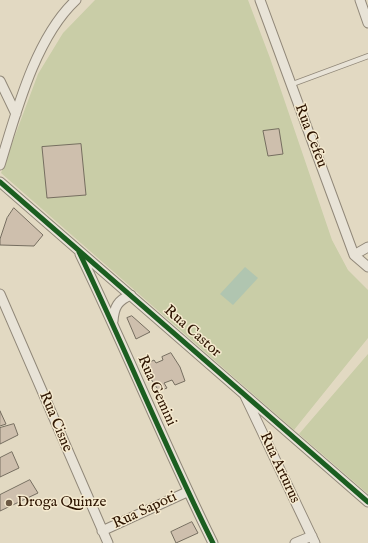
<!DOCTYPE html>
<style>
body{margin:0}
canvas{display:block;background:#e2d9c2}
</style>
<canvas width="368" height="543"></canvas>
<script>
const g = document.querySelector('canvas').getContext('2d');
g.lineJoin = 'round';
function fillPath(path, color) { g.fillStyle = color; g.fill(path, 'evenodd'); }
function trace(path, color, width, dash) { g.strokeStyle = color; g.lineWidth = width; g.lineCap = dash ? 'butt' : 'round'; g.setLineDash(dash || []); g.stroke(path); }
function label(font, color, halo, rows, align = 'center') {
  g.font = font + ' "IM FELL English",serif'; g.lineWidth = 3; g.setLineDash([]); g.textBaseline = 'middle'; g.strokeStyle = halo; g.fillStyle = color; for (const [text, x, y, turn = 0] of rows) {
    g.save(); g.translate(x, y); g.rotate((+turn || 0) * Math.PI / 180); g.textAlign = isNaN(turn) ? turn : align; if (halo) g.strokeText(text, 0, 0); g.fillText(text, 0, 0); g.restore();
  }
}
fillPath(new Path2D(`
 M95,0H248L270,58L332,240L348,270L368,290V338L294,430L1,173L38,74L63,33Z
 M368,354V494L299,434Z`), '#c9cda7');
fillPath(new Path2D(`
 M245,267L258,278L233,305L220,294Z`), '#b0c5b0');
const building = new Path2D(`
 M279,129L283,154L268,156L263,131Z
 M81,144L86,195L47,198L42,147Z
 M14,208L43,235L34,246L0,245V239L7,218Z
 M132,316L150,332L136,339L127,318Z
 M171,353L180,367L185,381L175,385L172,380L164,383L167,388L159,391L151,379L146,364L154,360L156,363L163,360L162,357Z
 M0,411L6,424L0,426Z
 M14,424L18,435L0,444V428Z
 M12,452L19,468L0,477V458Z
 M30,480L38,493L0,511V495Z
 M192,522L198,533L176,543L171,532Z`);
fillPath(building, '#cebfad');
trace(building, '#766e60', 1);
const lane = new Path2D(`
 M290,85L368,56`);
const street = new Path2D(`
 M260,0L354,255L368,267
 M360,0L368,23
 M0,81L16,114
 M0,165C16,113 35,38 76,0
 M0,182L368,502
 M80,254C126,349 166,448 213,543
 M354,255L368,247
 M0,294L108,543
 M113,321C114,307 118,300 131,295
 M245,396L315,543
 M102,531L187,492
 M295,543L312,536`);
trace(lane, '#918879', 6);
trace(street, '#918879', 11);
trace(lane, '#e8e3d7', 4.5);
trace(street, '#e8e3d7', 9);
trace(new Path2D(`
 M0,182L368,502
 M79,252C125,348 165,447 213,543`), '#1b5e20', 5);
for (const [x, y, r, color] of [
 [9,503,4,"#6c5944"]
]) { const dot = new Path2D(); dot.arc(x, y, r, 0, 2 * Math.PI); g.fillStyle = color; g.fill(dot); trace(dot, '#f5eacf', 1.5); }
label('15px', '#2d1400', '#f5eacf', [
 ["Rua Cefeu",310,136,69],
 ["Rua Castor",192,332,41],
 ["Rua Gemini",156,391,66],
 ["Rua Cisne",55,422,67],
 ["Rua Arturus",279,468,65],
 ["Rua Sapoti",145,511,-25]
]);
label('15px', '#2d1400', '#f5eacf', [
 ["Droga Quinze",17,503]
], 'left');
</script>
